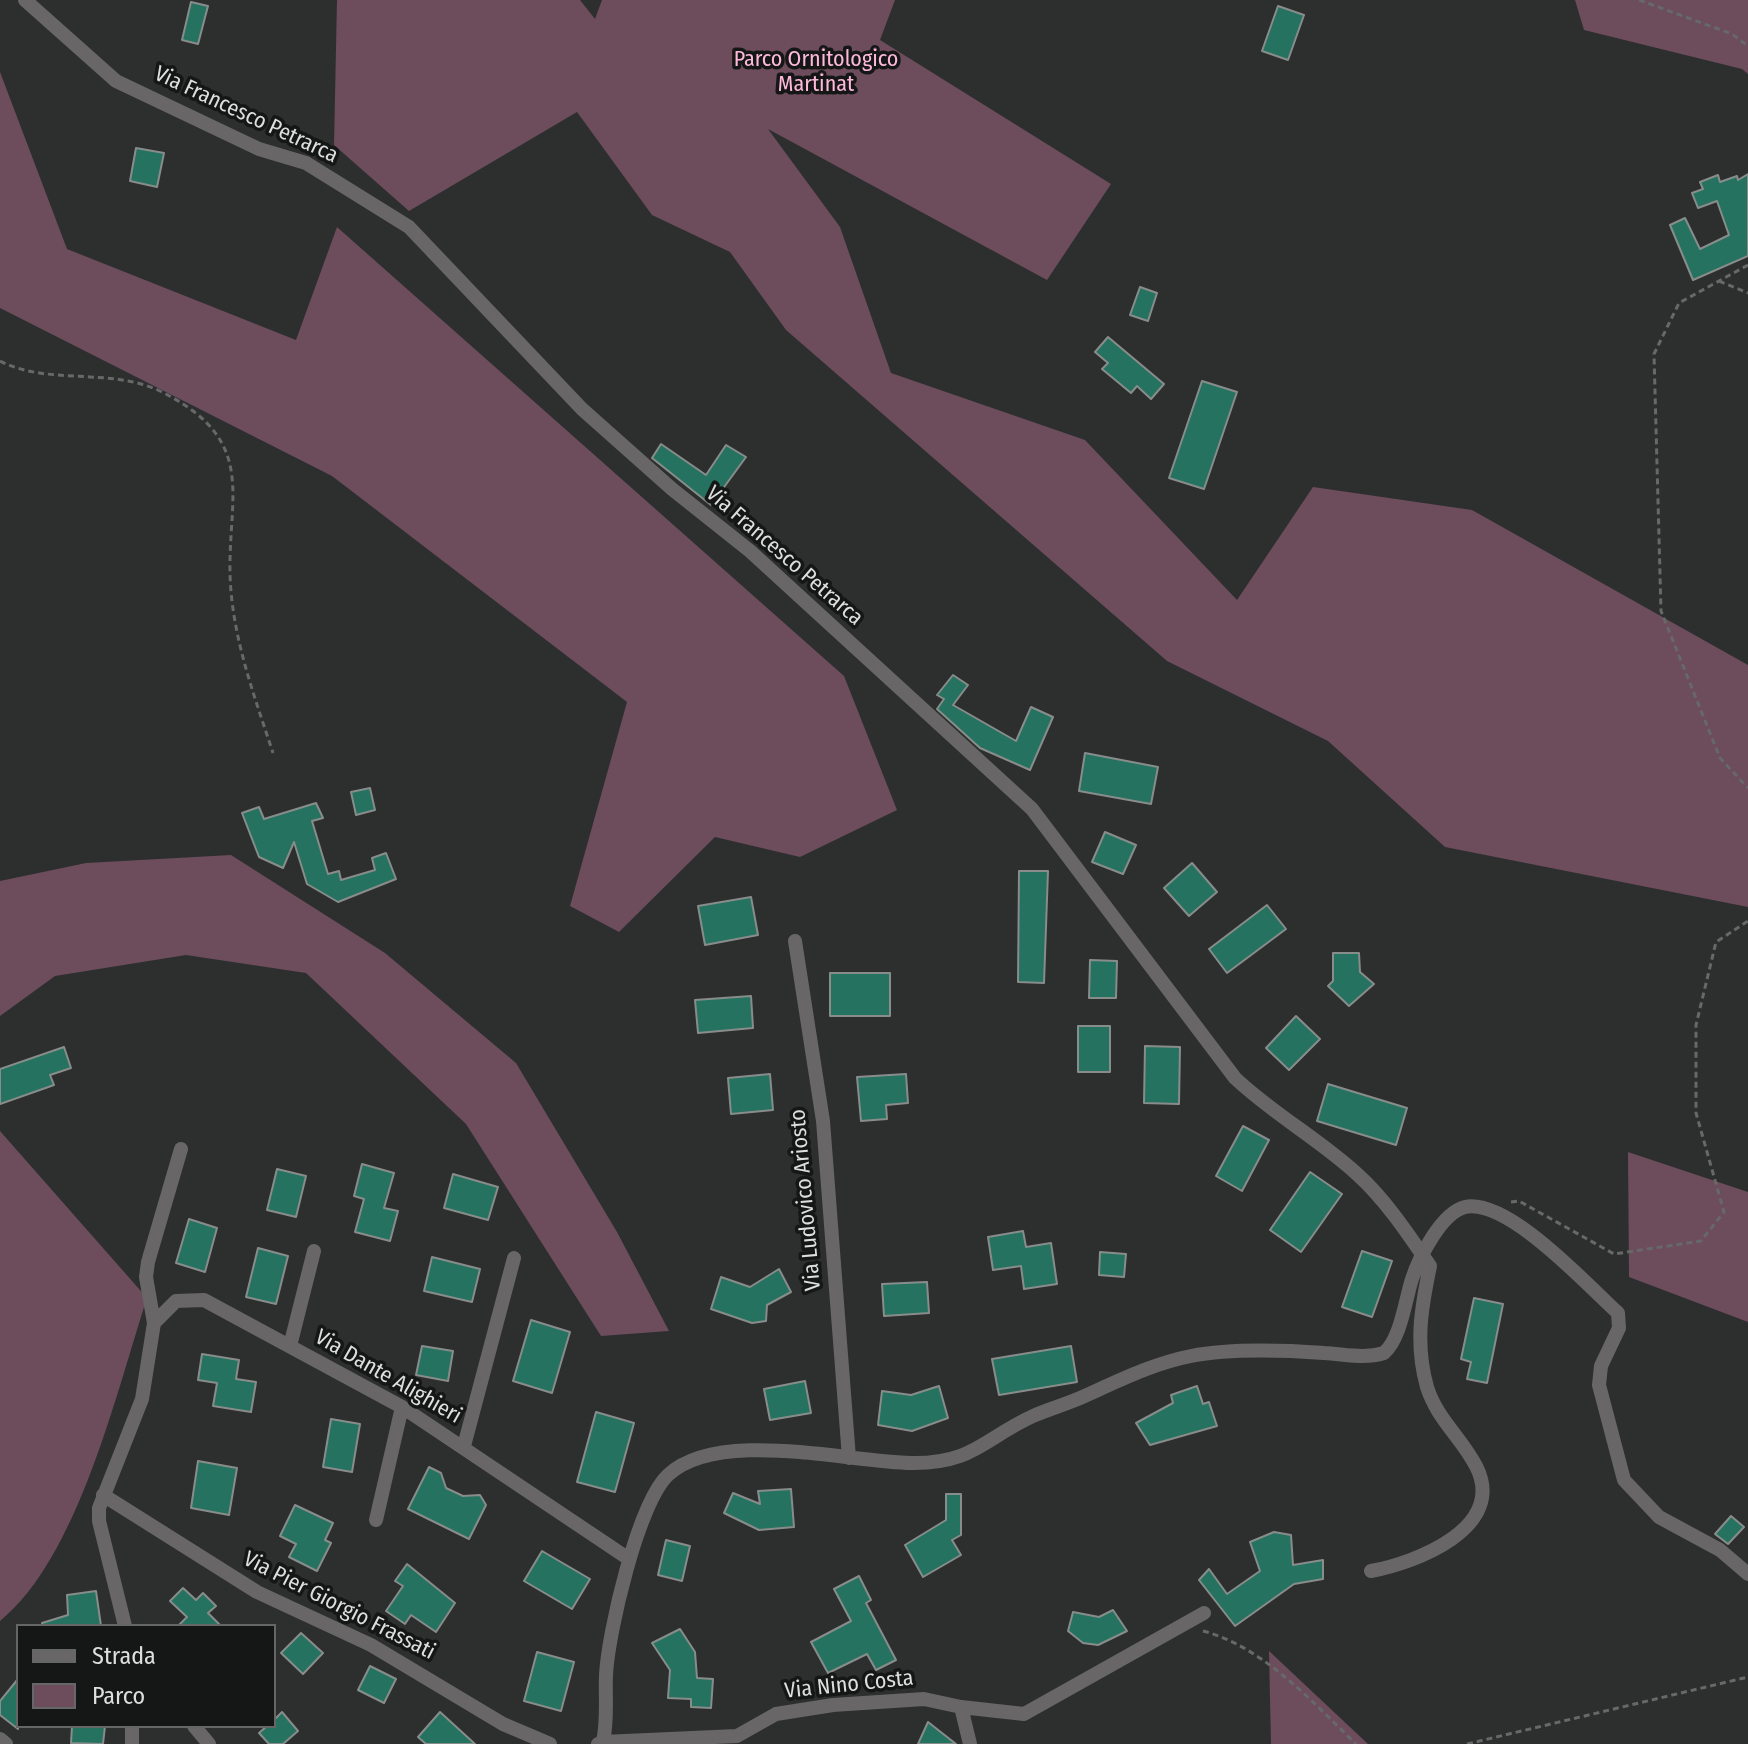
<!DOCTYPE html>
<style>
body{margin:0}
#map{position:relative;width:1748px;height:1744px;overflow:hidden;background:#2c2f2e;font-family:"Fira Sans Condensed",sans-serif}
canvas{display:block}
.legend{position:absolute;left:16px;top:1624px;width:260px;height:104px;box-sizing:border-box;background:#151716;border:2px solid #656766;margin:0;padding:10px 14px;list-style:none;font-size:24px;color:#dcdfde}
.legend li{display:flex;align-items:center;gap:16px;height:40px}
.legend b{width:40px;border:2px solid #656766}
</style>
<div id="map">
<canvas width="1748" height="1744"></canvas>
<ul class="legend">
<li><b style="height:10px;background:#686667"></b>Strada</li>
<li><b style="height:22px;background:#6d4c5c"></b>Parco</li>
</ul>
</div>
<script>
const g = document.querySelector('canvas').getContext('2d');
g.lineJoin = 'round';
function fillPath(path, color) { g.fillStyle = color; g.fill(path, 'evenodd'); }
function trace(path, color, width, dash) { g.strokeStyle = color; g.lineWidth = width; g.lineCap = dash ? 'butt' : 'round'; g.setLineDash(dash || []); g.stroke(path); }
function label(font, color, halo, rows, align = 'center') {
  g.font = font + ' "Fira Sans Condensed",sans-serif'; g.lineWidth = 7; g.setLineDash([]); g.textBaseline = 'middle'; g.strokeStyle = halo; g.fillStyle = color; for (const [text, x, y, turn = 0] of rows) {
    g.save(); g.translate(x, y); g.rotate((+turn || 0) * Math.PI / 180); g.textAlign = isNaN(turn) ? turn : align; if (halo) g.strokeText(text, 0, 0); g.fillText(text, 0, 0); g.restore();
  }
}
fillPath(new Path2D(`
 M337,0H580L595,19L602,0H895L880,40L1111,184L1047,280L768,129L840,227L891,373L1085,440L1237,600L1313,487L1472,510L1748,665V907L1445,847L1328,741L1167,661L786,330L730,252L652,215L577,112L409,211L334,145Z
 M1575,0H1748V74L1742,69L1584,30Z
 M0,72L67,249L296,340L337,227L844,676L897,810L800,857L715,837L619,932L570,906L627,702L332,476L0,308Z
 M231,855L385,953L516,1063L617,1232L669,1331L601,1336L466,1124L306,973L186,955L55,976L0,1016V881L86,863Z
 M0,1131L147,1298C116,1393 78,1558 0,1621Z
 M1628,1152L1748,1192V1322L1629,1277Z
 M1269,1651L1368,1744H1271Z`), '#6d4c5c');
const building = new Path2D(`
 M191,2L208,6L198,44L182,40Z
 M1278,6L1304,15L1288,60L1262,51Z
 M136,148L164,153L157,187L130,181Z
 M1748,174V256L1693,280L1670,225L1685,218L1700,249L1729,235L1717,201L1698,208L1692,193L1703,189L1700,182L1718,175L1720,182L1737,176L1738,180Z
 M1140,287L1157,293L1148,321L1130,315Z
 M1108,337L1164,384L1151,399L1137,386L1131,393L1102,369L1108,363L1095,352Z
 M1202,381L1237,392L1204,489L1169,478Z
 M661,444L706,475L726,445L746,457L711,505L652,458Z
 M953,675L968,685L953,705L1016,741L1031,707L1053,717L1030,770L980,748L937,709L944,699L937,695Z
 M1085,753L1158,767L1151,804L1079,791Z
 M370,788L375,810L356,815L351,792Z
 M316,803L323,818L312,821L328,874L339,871L341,880L375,870L372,858L386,853L396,879L338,902L307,884L294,842L283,868L259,857L242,813L259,807L264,819Z
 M1105,832L1136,845L1123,874L1092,862Z
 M1192,863L1217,892L1189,916L1164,888Z
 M1019,871H1048L1044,983L1018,982Z
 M751,897L758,935L705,945L698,906Z
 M1267,905L1286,929L1227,973L1209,949Z
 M1333,953H1359L1360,972L1374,984L1349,1006L1328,986L1333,981Z
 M1090,960L1117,961L1116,998H1089Z
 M830,973H890V1016H830Z
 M751,996L753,1028L698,1033L695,1000Z
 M1296,1016L1320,1039L1289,1070L1266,1048Z
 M1078,1026H1110V1072H1078Z
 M1145,1046L1180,1047L1179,1104L1144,1103Z
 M64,1047L71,1068L50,1075L54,1085L0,1104V1069Z
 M770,1074L773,1110L731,1114L728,1078Z
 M906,1074L908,1103L886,1105L887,1119L861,1121L857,1077Z
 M1328,1084L1407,1108L1396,1145L1317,1121Z
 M1243,1126L1269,1140L1242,1191L1216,1176Z
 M362,1164L394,1173L384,1208L398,1211L390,1241L355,1232L364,1199L354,1196Z
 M277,1169L306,1176L296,1217L267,1210Z
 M1310,1172L1342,1194L1301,1252L1270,1230Z
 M453,1174L498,1187L488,1220L444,1208Z
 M189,1219L217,1228L205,1272L176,1263Z
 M1023,1231L1026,1247L1051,1243L1057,1284L1024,1289L1021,1266L993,1270L988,1237Z
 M258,1248L288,1256L276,1304L246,1297Z
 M1362,1251L1392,1261L1372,1317L1342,1307Z
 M1100,1252L1126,1254L1124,1277L1099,1275Z
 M432,1257L480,1269L472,1302L424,1291Z
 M779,1269L791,1292L767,1305L766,1321L752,1323L711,1309L721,1277L750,1287Z
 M927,1282L929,1313L884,1316L882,1284Z
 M1474,1298L1503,1304L1487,1383L1467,1379L1471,1362L1461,1359Z
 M531,1320L570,1332L552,1393L513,1381Z
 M422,1346L453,1351L448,1381L416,1375Z
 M1071,1346L1077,1382L999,1395L992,1359Z
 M202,1354L239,1360L236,1379L256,1382L251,1412L213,1406L217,1383L198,1380Z
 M805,1381L811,1413L770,1420L764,1389Z
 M939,1386L948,1418L912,1431L878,1425L882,1391L911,1395Z
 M1197,1386L1203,1404L1209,1402L1217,1426L1150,1445L1136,1423L1173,1403L1171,1395Z
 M596,1412L634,1423L615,1492L577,1482Z
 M331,1419L360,1424L352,1472L323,1467Z
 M198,1461L237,1468L229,1515L191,1508Z
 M429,1467L441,1473L446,1488L463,1496L480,1495L486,1505L469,1539L408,1509Z
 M791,1489L794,1527L759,1530L724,1513L733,1493L760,1504L758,1491Z
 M946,1494H961V1535L952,1540L961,1555L923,1577L905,1545L946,1520Z
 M295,1505L333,1523L325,1540L331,1543L317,1571L289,1557L296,1544L280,1536Z
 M1731,1516L1744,1527L1728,1544L1715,1534Z
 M1274,1532L1291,1535L1293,1565L1323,1560V1579L1294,1584L1235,1626L1199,1580L1209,1569L1227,1594L1260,1571L1250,1542Z
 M666,1540L690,1546L682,1581L658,1575Z
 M542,1551L590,1579L572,1609L524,1581Z
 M407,1564L455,1603L436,1632L411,1615L405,1624L386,1611L403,1586L395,1581Z
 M859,1576L871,1600L866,1603L896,1660L876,1670L867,1654L828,1673L811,1642L851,1621L834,1589Z
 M183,1588L196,1600L203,1593L216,1606L208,1613L221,1626H178L187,1617L170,1601Z
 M96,1591L101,1626H43L42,1623L68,1615L67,1595Z
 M1113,1610L1127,1631L1098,1645L1083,1643L1068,1631L1073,1612L1099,1617Z
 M680,1629L695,1652L697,1678L713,1679L711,1708L691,1707V1699L668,1698L670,1670L652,1643Z
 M301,1633L323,1653L303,1674L281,1653Z
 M537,1652L574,1662L561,1711L524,1701Z
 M370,1666L396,1679L384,1703L358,1690Z
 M18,1679V1729L0,1715V1701Z
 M282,1712L298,1731L283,1744H269L259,1733L267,1726H274V1720Z
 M440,1712L475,1744H426L418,1737Z
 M928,1722L956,1744H918Z
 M72,1726H105L103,1744L71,1743Z`);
fillPath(building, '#24725f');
trace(building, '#888c8a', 2);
trace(new Path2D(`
 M1639,0L1732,34L1748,46
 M1748,265L1679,303L1654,354L1661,611L1720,758L1748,788
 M1719,281L1748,293
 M0,361C49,386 109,367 160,391C269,445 220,506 232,601C238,653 257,704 273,753
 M1511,1202L1519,1201L1614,1254L1701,1241L1724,1212L1696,1113V1025L1716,942L1748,921
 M1203,1631C1264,1647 1312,1702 1356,1744
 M1467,1744L1748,1677`), '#666968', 3, [6, 4]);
trace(new Path2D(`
 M25,0L116,81L259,149L306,163L409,227L582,409L672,489L750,551L1032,809L1235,1078C1273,1114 1319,1139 1357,1174C1385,1199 1409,1235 1430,1266C1421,1309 1415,1344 1427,1387C1437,1419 1461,1437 1476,1466C1508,1528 1415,1563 1371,1571
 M795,941L823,1121L849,1458
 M154,1323L146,1277L148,1262L181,1149
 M290,1346L314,1251
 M464,1446L514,1258
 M103,1495L257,1592L371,1645L503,1724L550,1744
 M376,1520L402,1407
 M125,1626L99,1521V1508L142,1399L154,1323L176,1301L204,1300L402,1407L629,1559
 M961,1707L970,1744
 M132,1726V1744
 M194,1726L209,1744
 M0,1739L6,1744
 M603,1742L737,1736L776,1714L833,1705L924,1699L961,1707L1024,1714L1204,1613
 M598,1744L603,1742C608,1719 605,1698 606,1675C608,1633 638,1503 668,1475C719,1428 847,1462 911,1463C973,1464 983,1439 1033,1416C1051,1408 1071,1403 1089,1394C1122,1379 1155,1363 1191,1356C1232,1348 1282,1350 1324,1353C1345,1354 1364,1359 1384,1353C1401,1338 1405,1301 1412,1279C1419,1258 1441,1213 1465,1207C1508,1198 1587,1285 1618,1313L1619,1328L1601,1366L1599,1385L1624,1480L1659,1517L1720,1550L1748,1574`), '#686667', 14);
label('22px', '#feb9da', '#151716', [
 ["Parco Ornitologico",816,60],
 ["Martinat",816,85]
]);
label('22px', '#dcdfde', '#151716', [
 ["Via Francesco Petrarca",246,115,25],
 ["Via Francesco Petrarca",784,556,41],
 ["Via Ludovico Ariosto",806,1200,-95],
 ["Via Dante Alighieri",388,1377,30],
 ["Via Pier Giorgio Frassati",339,1606,27],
 ["Via Nino Costa",849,1685,-6]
]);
</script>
